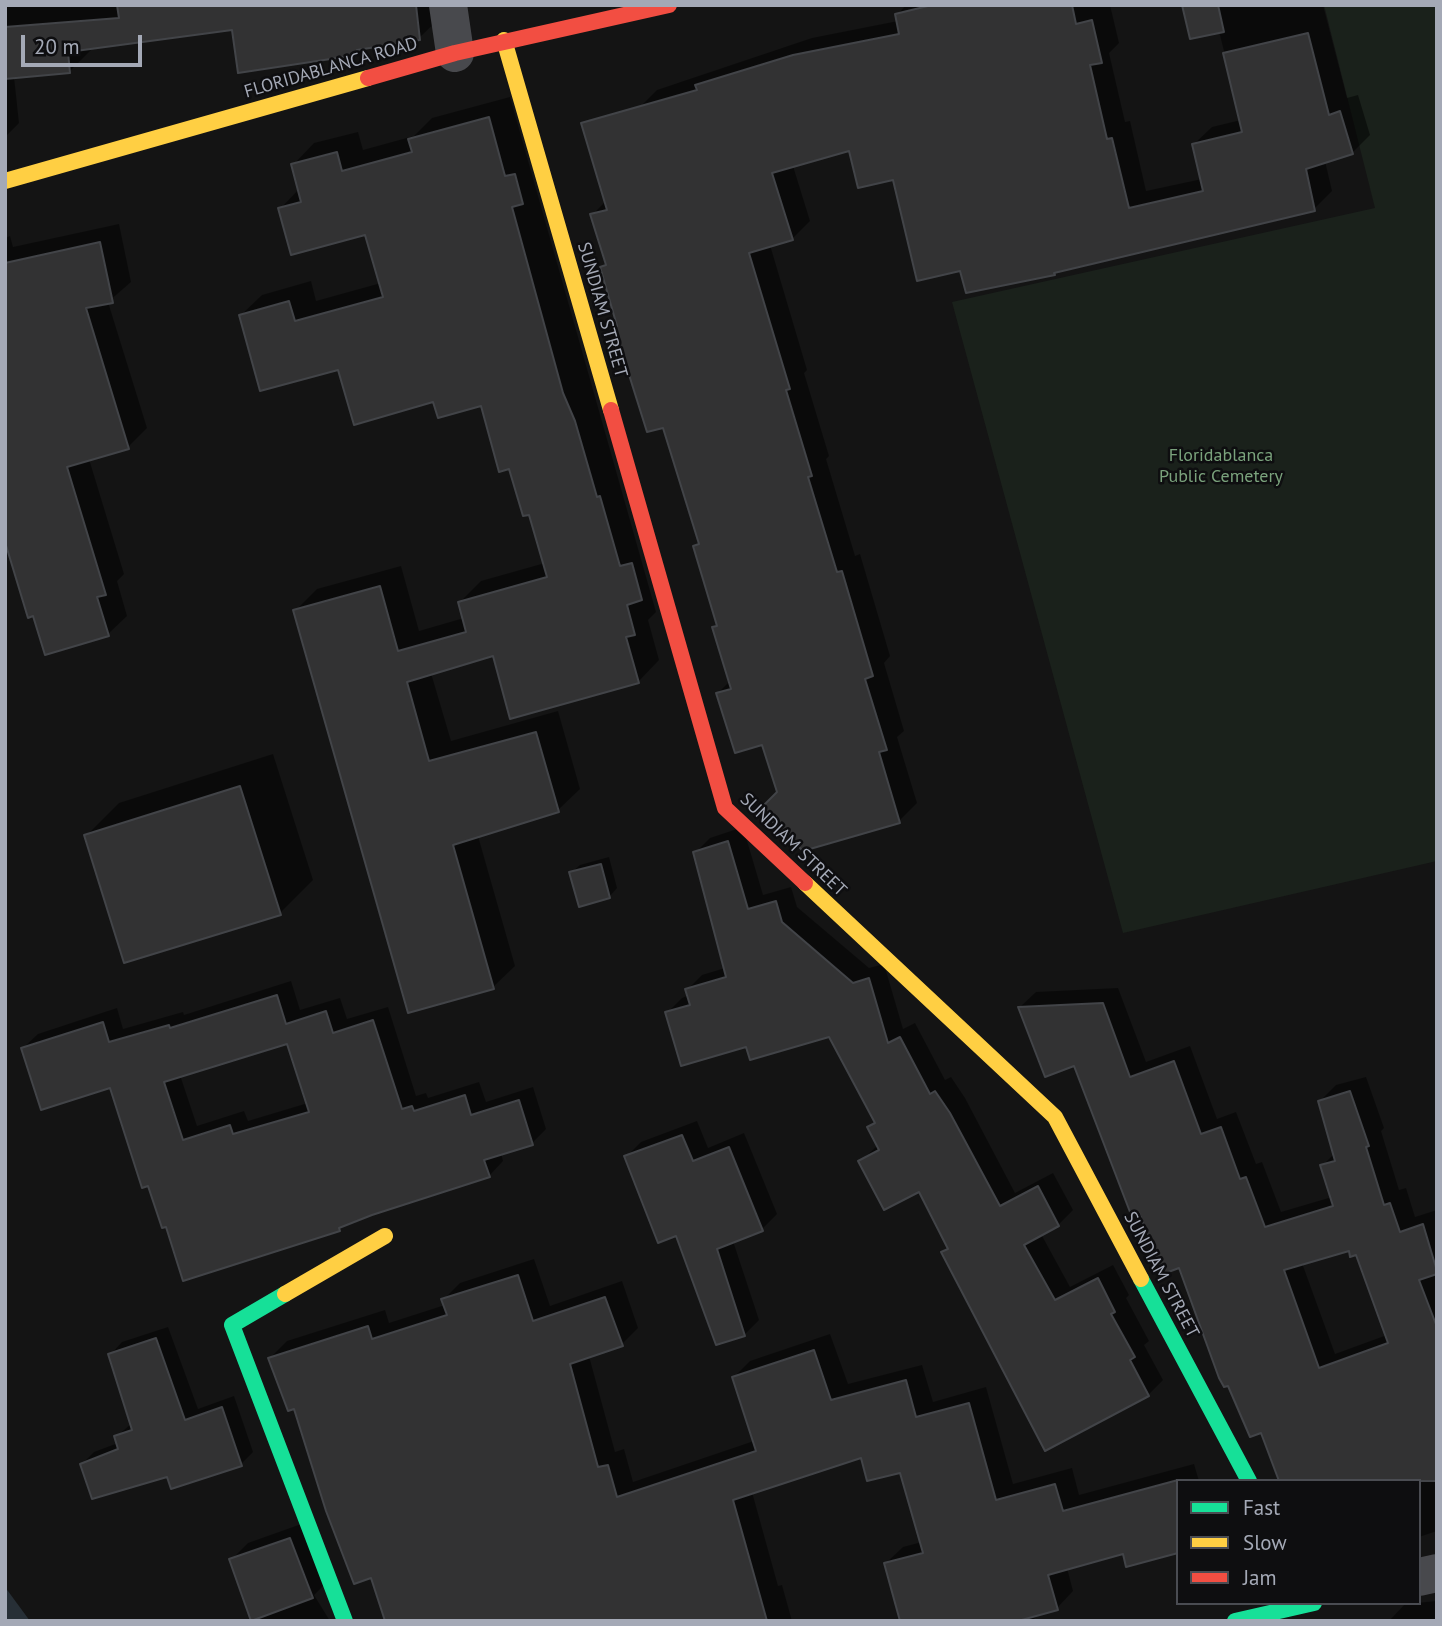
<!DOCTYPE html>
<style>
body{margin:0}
#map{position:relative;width:1442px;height:1626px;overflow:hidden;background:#141414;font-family:"PT Sans",sans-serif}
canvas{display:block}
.frame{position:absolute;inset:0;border:7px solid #a4a9b6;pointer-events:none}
.legend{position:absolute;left:1176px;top:1479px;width:245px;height:126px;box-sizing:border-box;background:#0e0e10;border:2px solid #4a4c52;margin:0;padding:9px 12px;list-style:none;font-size:21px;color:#a4a9b6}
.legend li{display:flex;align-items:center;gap:14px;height:35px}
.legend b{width:35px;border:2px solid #4a4c52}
.scale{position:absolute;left:21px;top:35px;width:121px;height:32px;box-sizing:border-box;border:4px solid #a4a9b6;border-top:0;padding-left:9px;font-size:21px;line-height:24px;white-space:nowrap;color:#a4a9b6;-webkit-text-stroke:5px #0e0e10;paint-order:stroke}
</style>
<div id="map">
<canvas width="1442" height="1626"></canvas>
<div class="frame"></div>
<ul class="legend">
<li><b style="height:9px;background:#16e098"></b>Fast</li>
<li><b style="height:9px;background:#ffcf43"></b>Slow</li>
<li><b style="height:9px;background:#f24e42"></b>Jam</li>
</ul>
<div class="scale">20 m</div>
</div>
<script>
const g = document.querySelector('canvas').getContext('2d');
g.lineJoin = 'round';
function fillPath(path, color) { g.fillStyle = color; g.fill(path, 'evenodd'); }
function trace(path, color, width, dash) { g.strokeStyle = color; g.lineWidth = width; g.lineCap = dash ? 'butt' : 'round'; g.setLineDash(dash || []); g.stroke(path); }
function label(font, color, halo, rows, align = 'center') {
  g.font = font + ' "PT Sans",sans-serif'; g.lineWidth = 5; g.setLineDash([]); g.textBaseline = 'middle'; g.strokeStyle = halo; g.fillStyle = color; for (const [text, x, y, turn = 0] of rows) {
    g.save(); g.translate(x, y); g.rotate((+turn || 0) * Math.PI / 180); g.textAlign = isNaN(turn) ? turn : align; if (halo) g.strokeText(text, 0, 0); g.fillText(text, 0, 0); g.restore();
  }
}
fillPath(new Path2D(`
 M1324,5H1437V861L1123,933L952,302L1375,208Z`), '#1a211b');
fillPath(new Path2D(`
 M5,1587L30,1621H5Z`), '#272f36');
fillPath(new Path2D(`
 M5,5H443V15L419,38L362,48L357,53L234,28L93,48L69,72L14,77L19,123L5,137Z
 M906,5H1110L1119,43L1109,53L1125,122L1130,121L1146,191L1202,179L1193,145L1212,127L1241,120L1219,31L1184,5H1323L1347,98L1358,95L1370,135L1352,153L1325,161L1332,191L1314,209L1057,270L1054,274L962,269L894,178L850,149L793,166L810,221L792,239L770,245L807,370L804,373L829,456L826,459L855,556L860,554L890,656L884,663L904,731L897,737L917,803L899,821L779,793L764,743L718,693L730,681L714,628L718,624L695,547L700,542L664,425L619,325L602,268L607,263L592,215L606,201L639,108L657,90L812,38L898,21L897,15Z
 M510,97L656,612L648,620L659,660L638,682L494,654L431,673L451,741L558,711L580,789L558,810L478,836L515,966L493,987L295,611L317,589L401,566L419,631L464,618L460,602L481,581L545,563L531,512L482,404L435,400L339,368L240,316L262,295L311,281L316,301L381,283L366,232L280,209L299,189L293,165L314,143L358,132L363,150L414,136L432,118Z
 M119,224L131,282L108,302L147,428L128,447L89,459L124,574L117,581L127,616L108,634L34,614L5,536V238L10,236L13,247Z
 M273,754L313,880L280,913L86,836L119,803Z
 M743,827L763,895L791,887L797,907L869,968L884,964L903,1029L915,1023L945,1080L951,1077L965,1098L1015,1193L1053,1173L1073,1210L1058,1225L1041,1234L1070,1287L1113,1265L1129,1295L1126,1298L1149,1341L1144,1345L1163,1380L1148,1395L943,1252L949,1247L919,1189L861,1161L878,1145L869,1127L876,1121L830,1035L747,1045L667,1013L682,998L689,995L687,990L702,975L725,968L695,853L710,838Z
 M609,857L617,888L609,897L571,873L580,865Z
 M291,981L300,1010L340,998L347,1019L388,1007L416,1096L426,1093L428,1098L479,1082L486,1102L533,1087L546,1129L532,1143L501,1153L503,1161L489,1176L345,1223L339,1229L167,1225L111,1086L23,1048L38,1034L117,1008L123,1029L183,1012L184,1015ZM288,1042L308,1103L248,1121L244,1111L197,1126L180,1075Z
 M1118,988L1146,1062L1190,1046L1217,1119L1236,1112L1256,1164L1262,1162L1281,1212L1332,1197L1322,1166L1335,1153L1320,1101L1336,1085L1366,1077L1384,1128L1381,1131L1399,1190L1406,1188L1415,1217L1437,1210V1531L1419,1537V1481L1262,1431L1229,1384L1180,1266L1075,1064L1020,1007L1036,992ZM1350,1249L1357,1253L1387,1335L1335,1354L1302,1263Z
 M697,1121L708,1148L744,1133L777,1214L762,1229L733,1241L759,1320L744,1335L626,1157L641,1142Z
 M534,1259L550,1306L622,1281L638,1328L622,1344L589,1356L615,1452L624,1449L633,1482L754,1441L734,1377L750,1361L830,1334L848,1384L922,1365L933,1402L986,1387L1013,1484L1072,1468L1079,1495L1194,1464L1199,1481H1178L1124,1552L1067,1568L1073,1591L1057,1608L1040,1613L1032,1621H902L886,1563L903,1547L922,1542L902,1471L862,1456L752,1492L778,1586L782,1585L792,1621H387L372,1575L270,1358L287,1341L385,1310L389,1323L445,1305L443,1300L460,1283Z
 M168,1327L198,1409L234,1396L253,1452L241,1464L168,1475L82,1464L94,1452L118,1443L116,1437L132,1423L110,1355L122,1342Z
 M307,1522L329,1580L314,1595L330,1621H253L231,1560L248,1543Z
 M1437,1601V1621H1389L1405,1604Z`), '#0007');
const building = new Path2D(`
 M117,5H416L420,40L357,50V55L238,73L232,30L68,52L70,73L5,79V27L119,18Z
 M932,5H1072L1076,24L1092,20L1102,63L1090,65L1107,139L1112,138L1129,208L1203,191L1192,144L1242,132L1223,53L1308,33L1329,115L1340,111L1353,154L1306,169L1315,211L1054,273L1055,275L966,293L960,271L917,281L893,180L858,188L849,151L772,173L793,240L749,253L790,389L786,390L812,476L808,477L837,572L842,571L873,676L865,679L887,750L879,752L900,823L803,851L760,809L777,792L762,745L735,753L716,693L731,689L712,627L717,626L693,546L699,544L663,428L647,432L614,327L617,326L600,267L606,265L590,214L607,210L581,123L697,90L695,85L793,55L899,34L895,14Z
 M1182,5H1218L1224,32L1190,39Z
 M489,117L505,176L515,174L523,204L512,207L563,393L575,421L597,497L600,496L620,566L632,563L642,600L627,605L635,635L626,637L639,683L510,719L493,656L407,682L429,761L536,732L559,812L453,845L494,989L408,1013L293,610L380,586L398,651L466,632L458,602L547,577L529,515L523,516L509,469L499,472L481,406L438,418L433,402L354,425L338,370L260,391L239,315L289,301L295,321L383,297L365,235L291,255L278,208L301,202L291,164L337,152L342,171L412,152L408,139Z
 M100,242L113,303L86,308L129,449L67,467L106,595L97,597L109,636L45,655L33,616L28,618L5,542V263Z
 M240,786L281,915L124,963L84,835Z
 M728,841L748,909L776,901L782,922L853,983L869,978L888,1043L900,1037L930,1094L935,1091L950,1113L1000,1206L1038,1186L1059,1226L1024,1245L1055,1300L1098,1278L1115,1312L1111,1314L1135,1357L1130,1360L1149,1396L1045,1451L941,1252L948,1249L919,1192L884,1210L858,1161L879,1150L867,1127L875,1123L829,1037L750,1060L746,1047L681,1066L665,1012L690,1005L685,989L726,977L693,852Z
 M601,864L610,898L579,907L569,872Z
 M277,995L286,1024L326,1011L333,1033L373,1020L402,1109L412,1106L414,1111L465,1095L471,1115L519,1100L533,1145L484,1160L490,1177L372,1215L339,1228L340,1231L183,1281L166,1227L162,1228L148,1186L142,1188L110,1088L41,1110L21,1048L103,1022L109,1042L169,1025L170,1028ZM287,1044L309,1112L233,1134L230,1125L183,1140L164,1082Z
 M1103,1003L1130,1077L1174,1061L1201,1134L1221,1127L1240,1179L1246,1177L1265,1227L1333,1206L1320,1165L1335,1161L1318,1101L1350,1091L1369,1146L1366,1147L1384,1205L1390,1203L1400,1232L1423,1224L1437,1271V1274L1419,1280L1437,1327V1481H1279L1261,1433L1250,1437L1228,1386L1224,1387L1219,1378L1179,1268L1163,1274L1139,1213L1132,1215L1130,1212L1074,1066L1045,1077L1018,1007ZM1349,1251L1350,1257L1356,1255L1388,1343L1319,1368L1284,1270Z
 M682,1135L693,1161L729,1147L763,1231L717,1249L745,1336L716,1345L676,1236L658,1243L624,1156Z
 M518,1275L533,1321L605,1297L623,1346L570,1364L598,1467L608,1465L617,1497L756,1451L732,1377L814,1350L831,1400L906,1380L916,1417L969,1403L996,1500L1055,1484L1063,1511L1178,1480V1553L1126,1567L1123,1554L1048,1575L1058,1610L1018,1621H900L884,1563L923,1553L900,1473L867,1481L861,1458L733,1500L767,1621H385L371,1578L354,1584L326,1511L294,1409L288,1411L268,1358L368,1326L372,1339L447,1315L441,1299Z
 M156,1338L185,1420L222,1407L242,1466L171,1489L167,1477L92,1499L80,1464L118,1449L114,1436L132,1430L108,1354Z
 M290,1538L313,1598L251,1621L229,1559Z`);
fillPath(building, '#323233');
trace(building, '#424448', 2);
trace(new Path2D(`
 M448,5L455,53
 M1419,1577L1437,1573`), '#48494d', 38);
trace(new Path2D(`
 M1141,1279L1249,1481
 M285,1294L232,1325L345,1621
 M1235,1621L1314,1603`), '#16e098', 16);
trace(new Path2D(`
 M504,40L611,410
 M5,181L368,78
 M805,883L1055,1117L1141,1279
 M285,1294L385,1236`), '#ffcf43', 16);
trace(new Path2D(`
 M368,78L455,53L669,5
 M611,410L725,808L805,883`), '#f24e42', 16);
label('18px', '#a4a9b6', '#0e0e10', [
 ["FLORIDABLANCA ROAD",331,68,-16],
 ["SUNDIAM STREET",602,310,74],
 ["SUNDIAM STREET",793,845,44],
 ["SUNDIAM STREET",1161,1275,62]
]);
label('18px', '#7aa27c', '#0e0e10', [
 ["Floridablanca",1221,456],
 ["Public Cemetery",1221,477]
]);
</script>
